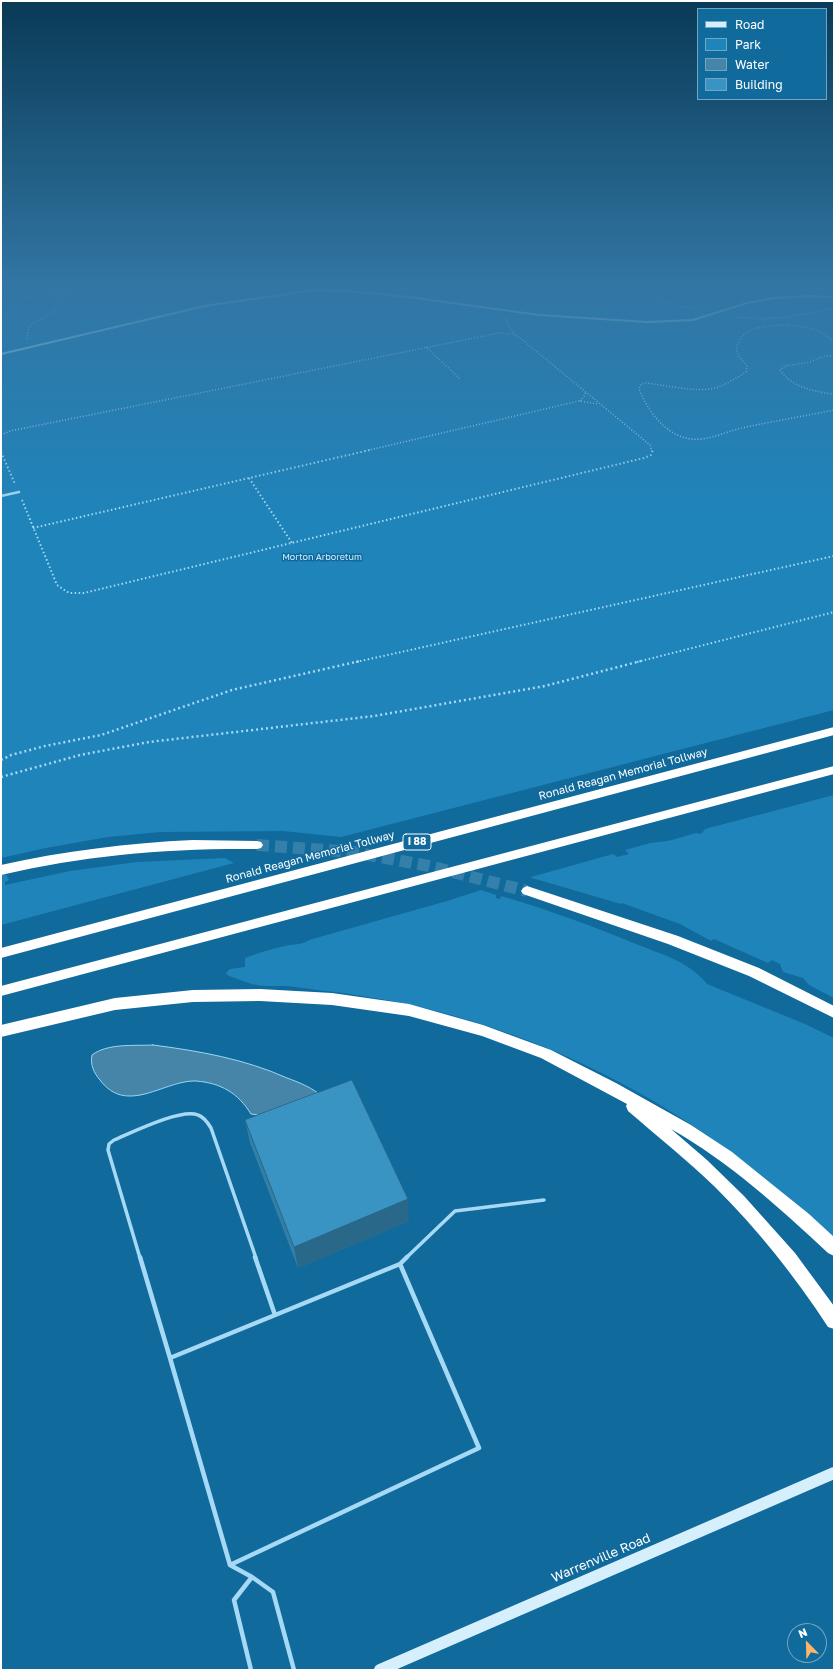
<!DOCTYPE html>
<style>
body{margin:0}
#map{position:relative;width:835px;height:1671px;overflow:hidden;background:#116a9c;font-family:"Golos Text",sans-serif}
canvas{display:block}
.frame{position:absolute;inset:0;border:2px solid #fff;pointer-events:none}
.legend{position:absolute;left:697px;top:8px;width:130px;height:92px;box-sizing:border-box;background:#116a9c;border:1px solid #70a6c4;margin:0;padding:5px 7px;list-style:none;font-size:12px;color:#fff}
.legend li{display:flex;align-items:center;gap:8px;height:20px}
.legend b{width:20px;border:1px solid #70a6c4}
.north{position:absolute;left:787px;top:1623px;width:40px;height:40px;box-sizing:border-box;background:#116a9c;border:1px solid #70a6c4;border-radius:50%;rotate:337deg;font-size:11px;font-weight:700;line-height:16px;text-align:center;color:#fff}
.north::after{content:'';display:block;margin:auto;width:14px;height:18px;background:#ffb569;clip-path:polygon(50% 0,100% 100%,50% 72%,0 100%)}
</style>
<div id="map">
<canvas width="835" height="1671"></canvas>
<div class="frame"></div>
<ul class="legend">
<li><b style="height:5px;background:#d6effd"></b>Road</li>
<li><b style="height:11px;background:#1f84ba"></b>Park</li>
<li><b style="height:11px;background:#4685a7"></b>Water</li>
<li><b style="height:11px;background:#3a94c3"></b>Building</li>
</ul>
<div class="north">N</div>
</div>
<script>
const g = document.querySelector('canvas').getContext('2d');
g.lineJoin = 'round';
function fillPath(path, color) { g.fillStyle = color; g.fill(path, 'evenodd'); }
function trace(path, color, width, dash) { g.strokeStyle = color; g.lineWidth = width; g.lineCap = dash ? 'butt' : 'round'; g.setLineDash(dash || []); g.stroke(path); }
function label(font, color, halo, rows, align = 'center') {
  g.font = font + ' "Golos Text",sans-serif'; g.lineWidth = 3; g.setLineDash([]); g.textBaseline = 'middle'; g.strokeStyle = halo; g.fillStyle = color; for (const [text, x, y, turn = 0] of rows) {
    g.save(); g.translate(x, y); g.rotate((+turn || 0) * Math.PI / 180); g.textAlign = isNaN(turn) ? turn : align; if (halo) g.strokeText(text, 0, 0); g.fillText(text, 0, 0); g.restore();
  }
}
fillPath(new Path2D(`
 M1,281H834V710L341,837L283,831L160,832L108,837L46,848L1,858Z
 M834,795V998L809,985L803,978L783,972L780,964L772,960L768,963L714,939L711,941L680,924L622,903L621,904L532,878L531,877L613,854L617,857L629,854L625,850L650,843L668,841L696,833L701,834L705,829Z
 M225,858L234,863L1,925V875L6,874L9,880L5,882V885L70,871L137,862Z
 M481,890L496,895V898L500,899L501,896C547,909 592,926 636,944C661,954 690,962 707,984L805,1024L834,1038V1238C709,1121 575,1042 407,1004C377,998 347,993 317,990C306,988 296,987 286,986C273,986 258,987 246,982C239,980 233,977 227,975L226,973L230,969L245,967V958C258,953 271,949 285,946C292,944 304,945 309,940L447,901Z`), '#1f84ba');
const water = new Path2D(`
 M153,1045C199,1051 245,1059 287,1078C298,1082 308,1086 318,1093L260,1115L251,1114C238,1093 221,1083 196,1081C164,1080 127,1116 100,1080C94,1073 90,1065 92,1055C108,1043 134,1046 153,1045Z`);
fillPath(water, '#4685a7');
trace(water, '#97d8f8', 1);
trace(new Path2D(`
 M257,845L353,852L429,866L527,891`), '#3580ab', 12, [12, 6]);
trace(new Path2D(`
 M296,281L303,282
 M604,281L642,290L672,305L695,309
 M736,281L754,292
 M1,294L27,297L65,294
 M736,317C770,322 801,315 834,308
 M506,319L510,328L516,334
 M27,339L29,326L51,313L66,294L84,286L104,284L115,281
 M834,342C827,337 821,331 813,329C794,323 735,320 737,351C737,357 744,361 747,366L746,372C736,378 726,385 715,388C700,393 663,385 646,383L641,384L639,389C649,414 671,443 702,439C717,437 731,430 746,427C775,421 805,416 834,410
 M426,347L460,379
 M834,356H825L810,362L785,366L780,370C791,387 815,392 834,394
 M580,401L585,395V391
 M1,435L10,431L499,333L513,334L519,337L650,445L652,451
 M365,451L579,401L598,404`), '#a5d9f5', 1.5, [1, 2]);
trace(new Path2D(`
 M1,452L15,484
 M249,478L292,543
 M22,500L57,585L69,593H84L644,458L651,455L653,450
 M33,528L370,450
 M356,662L834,556
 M637,662L834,612`), '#a5d9f5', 2, [1.5, 2.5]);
trace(new Path2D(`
 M1,760L11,755L45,746L101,735L232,690L360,661
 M1,777L80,755L149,742L374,716L545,686L641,661`), '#a5d9f5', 2.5, [2, 3]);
trace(new Path2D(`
 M1,354L205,306L314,290L349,291L409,297L539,315L647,322L693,320L747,303L774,298L808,296L834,297`), '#a5d9f5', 2);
trace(new Path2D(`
 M1,496L19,492`), '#a5d9f5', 2.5);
trace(new Path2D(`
 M140,1258L108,1150L109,1144L114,1140C131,1133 181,1108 198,1115C204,1117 208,1123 211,1128L256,1258
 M406,1258L455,1211L544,1200`), '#a5d9f5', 3.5);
trace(new Path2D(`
 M140,1257L170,1358
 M255,1257L275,1315
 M230,1565L479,1448L400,1264
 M252,1577L230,1565L170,1358L400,1264L407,1257
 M251,1670L234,1600L252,1577L273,1592L294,1670`), '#a5d9f5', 4.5);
trace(new Path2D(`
 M380,1670L834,1473`), '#d6effd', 12);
fillPath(new Path2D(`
 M834,727V735L1,958V948Z
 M834,766V774L1,996V986Z
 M193,840L257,841L261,842L263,845L261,848L257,849C170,848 86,855 1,875V865C64,851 128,843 193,840Z
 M527,886L678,936L759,968L834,1006V1018L749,976L668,944L523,894L521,891L523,888Z
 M260,989L332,993L409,1004L483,1025L551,1050L616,1083L691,1125L732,1152L809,1214L834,1237V1256L828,1253C780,1208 729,1162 671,1129L707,1160L744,1196L795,1253L834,1306V1329L828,1327C795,1276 758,1230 715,1187C687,1160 657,1136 628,1111L626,1106L627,1104L541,1058L482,1036L409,1016L332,1005L260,1001L193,1002L115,1010L1,1037V1025L115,998L193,990Z`), '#fff');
fillPath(new Path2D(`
 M245,1120L409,1221L298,1268L250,1143Z`), '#327fa8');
fillPath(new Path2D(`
 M408,1199L409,1221L298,1268L294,1247Z`), '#296888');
const building = new Path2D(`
 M352,1080L408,1199L294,1247L245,1120Z`);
fillPath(building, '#3a94c3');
trace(building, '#296888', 1);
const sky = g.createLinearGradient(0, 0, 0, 515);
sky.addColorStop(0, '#093a56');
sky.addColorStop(0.55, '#3276a4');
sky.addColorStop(1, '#3276a400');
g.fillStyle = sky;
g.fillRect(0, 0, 835, 515);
label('9px', '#ceeefe', '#116a9c', [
 ["Morton Arboretum",322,557]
]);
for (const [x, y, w] of [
 [417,842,28]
]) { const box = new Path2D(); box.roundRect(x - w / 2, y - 8, w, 16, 3); g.fillStyle = '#116a9c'; g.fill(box); trace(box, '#fff', 1); }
label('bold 10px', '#fff', null, [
 ["I 88",417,842]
]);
label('11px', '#fff', '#116a9c', [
 ["Ronald Reagan Memorial Tollway",623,774,-15],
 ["Ronald Reagan Memorial Tollway",310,857,-15]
]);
label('13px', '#fff', '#116a9c', [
 ["Warrenville Road",601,1558,-23]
]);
</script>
